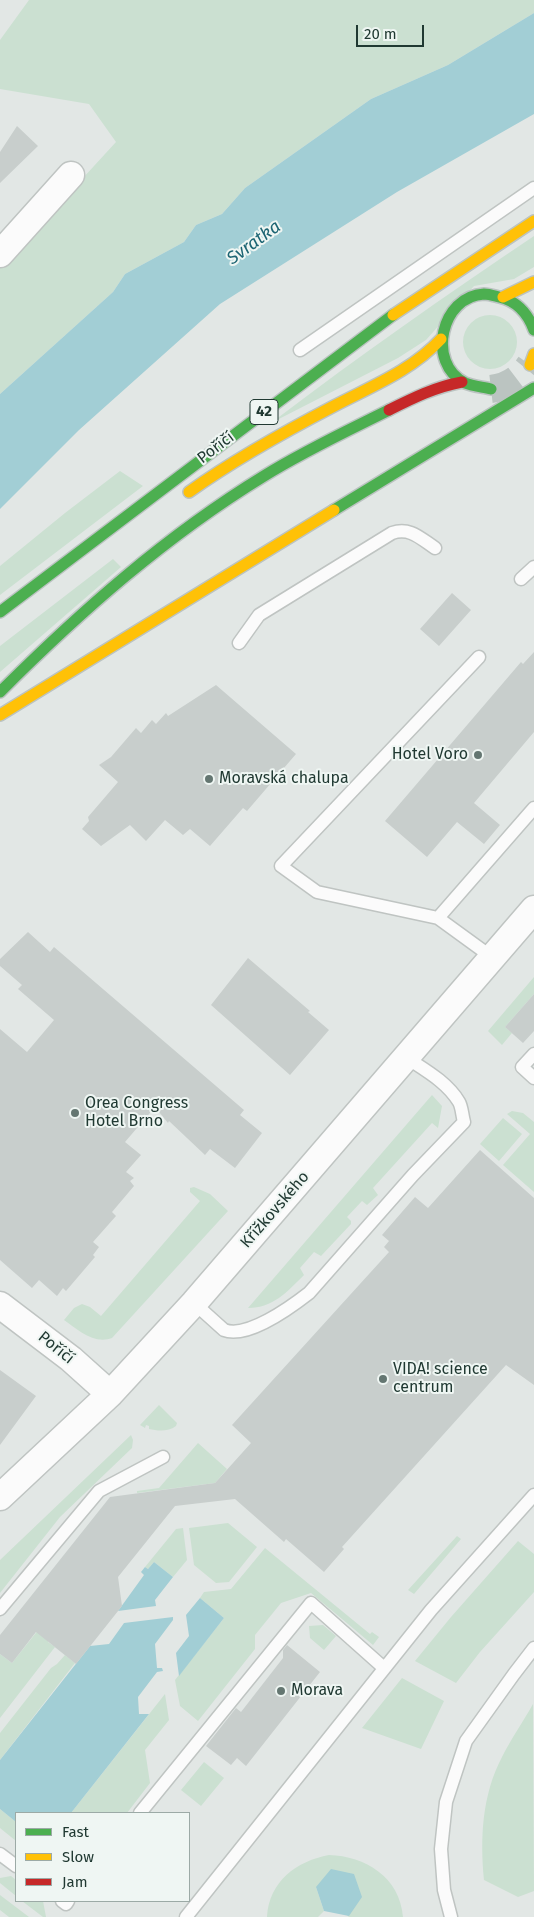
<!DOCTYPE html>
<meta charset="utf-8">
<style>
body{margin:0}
#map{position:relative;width:534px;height:1917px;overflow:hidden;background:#e2e7e5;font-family:"Fira Sans",sans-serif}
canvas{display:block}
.legend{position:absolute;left:15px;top:1812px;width:175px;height:90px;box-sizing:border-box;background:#eff6f3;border:1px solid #9caaa6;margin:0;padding:6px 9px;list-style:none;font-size:15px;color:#203932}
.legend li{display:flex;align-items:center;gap:10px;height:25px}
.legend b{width:25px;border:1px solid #9caaa6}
.scale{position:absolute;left:356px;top:25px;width:68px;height:22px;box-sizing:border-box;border:2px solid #203932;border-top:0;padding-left:6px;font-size:15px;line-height:18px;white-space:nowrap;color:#203932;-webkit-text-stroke:4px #eff6f3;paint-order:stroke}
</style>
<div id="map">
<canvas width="534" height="1917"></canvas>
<ul class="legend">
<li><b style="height:6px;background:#4caf50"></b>Fast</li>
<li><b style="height:6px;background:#ffc107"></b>Slow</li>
<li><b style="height:6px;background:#c62828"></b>Jam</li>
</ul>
<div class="scale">20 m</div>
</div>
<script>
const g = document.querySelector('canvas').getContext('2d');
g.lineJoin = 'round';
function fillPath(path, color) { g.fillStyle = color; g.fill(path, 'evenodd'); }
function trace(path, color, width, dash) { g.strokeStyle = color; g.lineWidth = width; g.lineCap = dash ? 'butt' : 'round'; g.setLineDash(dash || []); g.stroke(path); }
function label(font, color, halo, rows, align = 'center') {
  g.font = font + ' "Fira Sans",sans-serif'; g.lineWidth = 4; g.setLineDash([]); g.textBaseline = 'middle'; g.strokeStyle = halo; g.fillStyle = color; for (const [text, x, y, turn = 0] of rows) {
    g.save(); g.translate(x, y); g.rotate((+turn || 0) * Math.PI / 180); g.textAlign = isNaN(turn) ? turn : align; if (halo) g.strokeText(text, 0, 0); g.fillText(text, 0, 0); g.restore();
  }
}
fillPath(new Path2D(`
 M29,0H534V13L448,65L371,99L245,188L222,214L196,225L184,242L125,274L113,292L0,394V266L38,227L116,142L89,104L0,89V40Z
 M534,236V267L514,279L474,286L426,340L398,358L275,421V420C359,356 446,295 534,236Z
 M463 342a27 27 0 1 1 54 0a27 27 0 1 1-54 0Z
 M120,471L143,486L0,595V566L65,513Z
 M113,559L121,567L0,672V646Z
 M534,977V994L505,1027L512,1033L502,1045L488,1031Z
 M432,1095L442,1106L438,1128L432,1123L373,1188L378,1195L367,1205L362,1201L347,1217L351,1221V1224L321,1256L314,1252L300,1268L304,1275C287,1292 273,1308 248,1308Z
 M512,1111L523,1113L534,1122V1192L503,1165L530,1134L507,1114Z
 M503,1118L522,1134L499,1161L480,1144Z
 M194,1187L210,1194L228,1211L112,1338C94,1345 77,1329 64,1320L74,1308L82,1304L90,1307L101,1316L200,1201L190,1192V1188Z
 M159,1405L177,1423L176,1426C168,1432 158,1431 149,1429V1426L146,1425L145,1428L140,1425Z
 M131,1435L133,1440L132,1448L60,1517L0,1593V1560Z
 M198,1443L227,1469L215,1483L137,1493V1491L159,1488Z
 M228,1523L257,1547L229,1582L216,1583L194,1565L189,1528Z
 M183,1528L187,1560L173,1577L154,1562L148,1569L145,1567L176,1529Z
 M457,1536L461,1539L414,1594L408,1590Z
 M518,1541L534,1554V1592L480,1652L456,1683L415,1661L451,1617Z
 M265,1548L370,1634L372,1632L379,1637L373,1645L311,1593L281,1603L255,1635V1649L198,1721L180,1706L175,1680L224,1618L200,1598L204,1592L231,1589Z
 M43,1624L55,1633L48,1642L55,1647L0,1718V1654L12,1663Z
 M323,1625L336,1636L324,1650L310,1638L309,1626Z
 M65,1655L75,1663L0,1760V1733L51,1668L57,1664Z
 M402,1678L444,1701L421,1749L362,1728Z
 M165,1694L169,1720L145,1750L150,1783L127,1813H71Z
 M533,1704L534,1891L518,1897L484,1880C480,1838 482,1795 502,1757C511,1739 523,1722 533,1704Z
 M204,1762L224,1778L201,1806L181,1790Z
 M0,1809L16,1822V1841L0,1828Z
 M329,1855C365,1856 400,1877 403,1917H349L316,1887L324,1911L318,1917H267C269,1881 297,1861 329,1855Z
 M11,1876L16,1880V1896L0,1883V1878Z
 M0,1895L29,1917H9L0,1910Z
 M22,1901H43L46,1917H43Z`), '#cbe0d1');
fillPath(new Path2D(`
 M534,13V114L397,192L220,304L79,430L0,509V394L113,292L125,274L184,242L196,225L222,214L245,188L371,99L448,65Z
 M154,1562L173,1577L155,1600L156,1606L118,1611L144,1575L141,1572L145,1567L148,1569Z
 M200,1598L224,1618L179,1676L176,1653L189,1636L186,1615Z
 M173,1617V1620L155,1644L157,1668H162L163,1671L157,1672L138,1697L139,1714H149L71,1813H16V1822L0,1809V1760L90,1646L109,1644L124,1623Z
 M331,1869L354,1874L362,1897L349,1916L324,1911L316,1887Z`), '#a2ced5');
fillPath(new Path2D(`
 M17,126L38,146L0,183V152Z
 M452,593L471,610L439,646L420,629Z
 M534,652V732L474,803L500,825L484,844L457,822L427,857L385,821L521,662L523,664Z
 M216,685L296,754L247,811L243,808L210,846L190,829L183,835L165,820L146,841L130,825L101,846L82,829L89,821L88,817L118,782L99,765L111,757L136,728L141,733L152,720L156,724L166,713L168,716Z
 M28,932L50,952L54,947L244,1110L240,1115L262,1133L235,1168L210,1149L205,1155L169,1121L168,1123L155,1107L125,1142L141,1155L126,1172L134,1178L130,1181L134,1186L112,1212L116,1216L93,1242L99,1247L93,1255L95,1257L66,1291L63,1288L57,1296L39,1280L32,1288L0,1260V1029L27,1052L54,1020L18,989L22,985L0,966V959Z
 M248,958L310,1011L308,1012L329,1030L290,1075L211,1005Z
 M534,994V1031L523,1043L505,1027Z
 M480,1150L534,1198V1385L506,1365L342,1547L344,1549L324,1572L286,1539L284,1542L235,1499L175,1506L118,1577L122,1606L76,1664L36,1632L12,1663L0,1654V1635L110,1497L215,1483L251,1443L232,1425L389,1252L384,1247L389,1241L382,1235L415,1197L428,1208Z
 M0,1370L36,1396L0,1445Z
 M287,1645L320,1672L246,1766L237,1758L231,1765L206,1746L236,1708L241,1712L283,1658V1650Z`), '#c8cecc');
trace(new Path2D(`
 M491,389C508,387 520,379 530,365`), '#bbc4c1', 28, [28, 14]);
const lane = new Path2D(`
 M300,350L534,188
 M521,579L534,567
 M239,643L259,615L392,533C410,527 420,538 435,548
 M479,657L281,866L317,892L438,918L493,958
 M438,918L534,808
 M534,1054L522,1067L534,1078
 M194,1303L224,1330C247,1339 291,1307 309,1293L413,1175L464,1122C462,1115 462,1107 459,1102C447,1082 425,1070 407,1058
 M0,1609L99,1491L163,1457
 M140,1813L311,1603L384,1668
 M0,1854L16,1866
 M62,1901L66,1904L68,1901
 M186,1917L431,1610L534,1495
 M451,1917L444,1890L441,1849L446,1802L466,1741L514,1674L534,1648`);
const street = new Path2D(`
 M0,254L71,175
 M0,1305L71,1359L110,1394
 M0,1497L110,1394L194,1303L534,909`);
const fast = new Path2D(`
 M491,389C483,387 472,386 465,383C426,363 441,296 484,294C489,294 495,296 499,297C517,301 528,314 534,330
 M334,510L534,388
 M0,612L393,315
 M0,692C81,611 166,536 264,476C304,451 347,431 389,410`);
const slow = new Path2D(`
 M503,297L534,282
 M393,315L534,221
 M530,365L534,354
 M189,492C235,459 284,432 334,406C372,386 411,371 441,339
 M0,715L334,510`);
const jam = new Path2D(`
 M389,410C413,398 435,387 462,382`);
trace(lane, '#bfc4c2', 15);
trace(street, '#bfc4c2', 29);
trace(fast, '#bbc3c1', 14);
trace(slow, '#bbc3c1', 14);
trace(jam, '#bbc3c1', 14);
trace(lane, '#fbfbfb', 12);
trace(street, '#fbfbfb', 26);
trace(fast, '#4caf50', 11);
trace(slow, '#ffc107', 11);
trace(jam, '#c62828', 11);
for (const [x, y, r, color] of [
 [478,755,5,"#647671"],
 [209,779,5,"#647671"],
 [75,1113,5,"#647671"],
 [383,1379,5,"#647671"],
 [281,1691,5,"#647671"]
]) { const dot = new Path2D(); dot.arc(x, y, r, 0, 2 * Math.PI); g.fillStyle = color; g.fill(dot); trace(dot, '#eff6f3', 2); }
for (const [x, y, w] of [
 [264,412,28]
]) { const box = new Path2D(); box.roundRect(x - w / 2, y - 12.5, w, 25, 4); g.fillStyle = '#eff6f3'; g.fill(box); trace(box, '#203932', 1); }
label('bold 15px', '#203932', null, [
 ["42",264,412]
]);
label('16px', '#203932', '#eff6f3', [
 ["Poříčí",216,448,-37],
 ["Křížkovského",275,1210,-49],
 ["Poříčí",56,1348,39]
]);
label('16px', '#203932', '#eff6f3', [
 ["Hotel Voro",468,755,"right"],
 ["Moravská chalupa",219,779],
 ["Orea Congress",85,1104],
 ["Hotel Brno",85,1122],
 ["VIDA! science",393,1370],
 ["centrum",393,1388],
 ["Morava",291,1691]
], 'left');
label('italic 18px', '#1d6573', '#eff6f3', [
 ["Svratka",254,243,-36]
]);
</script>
